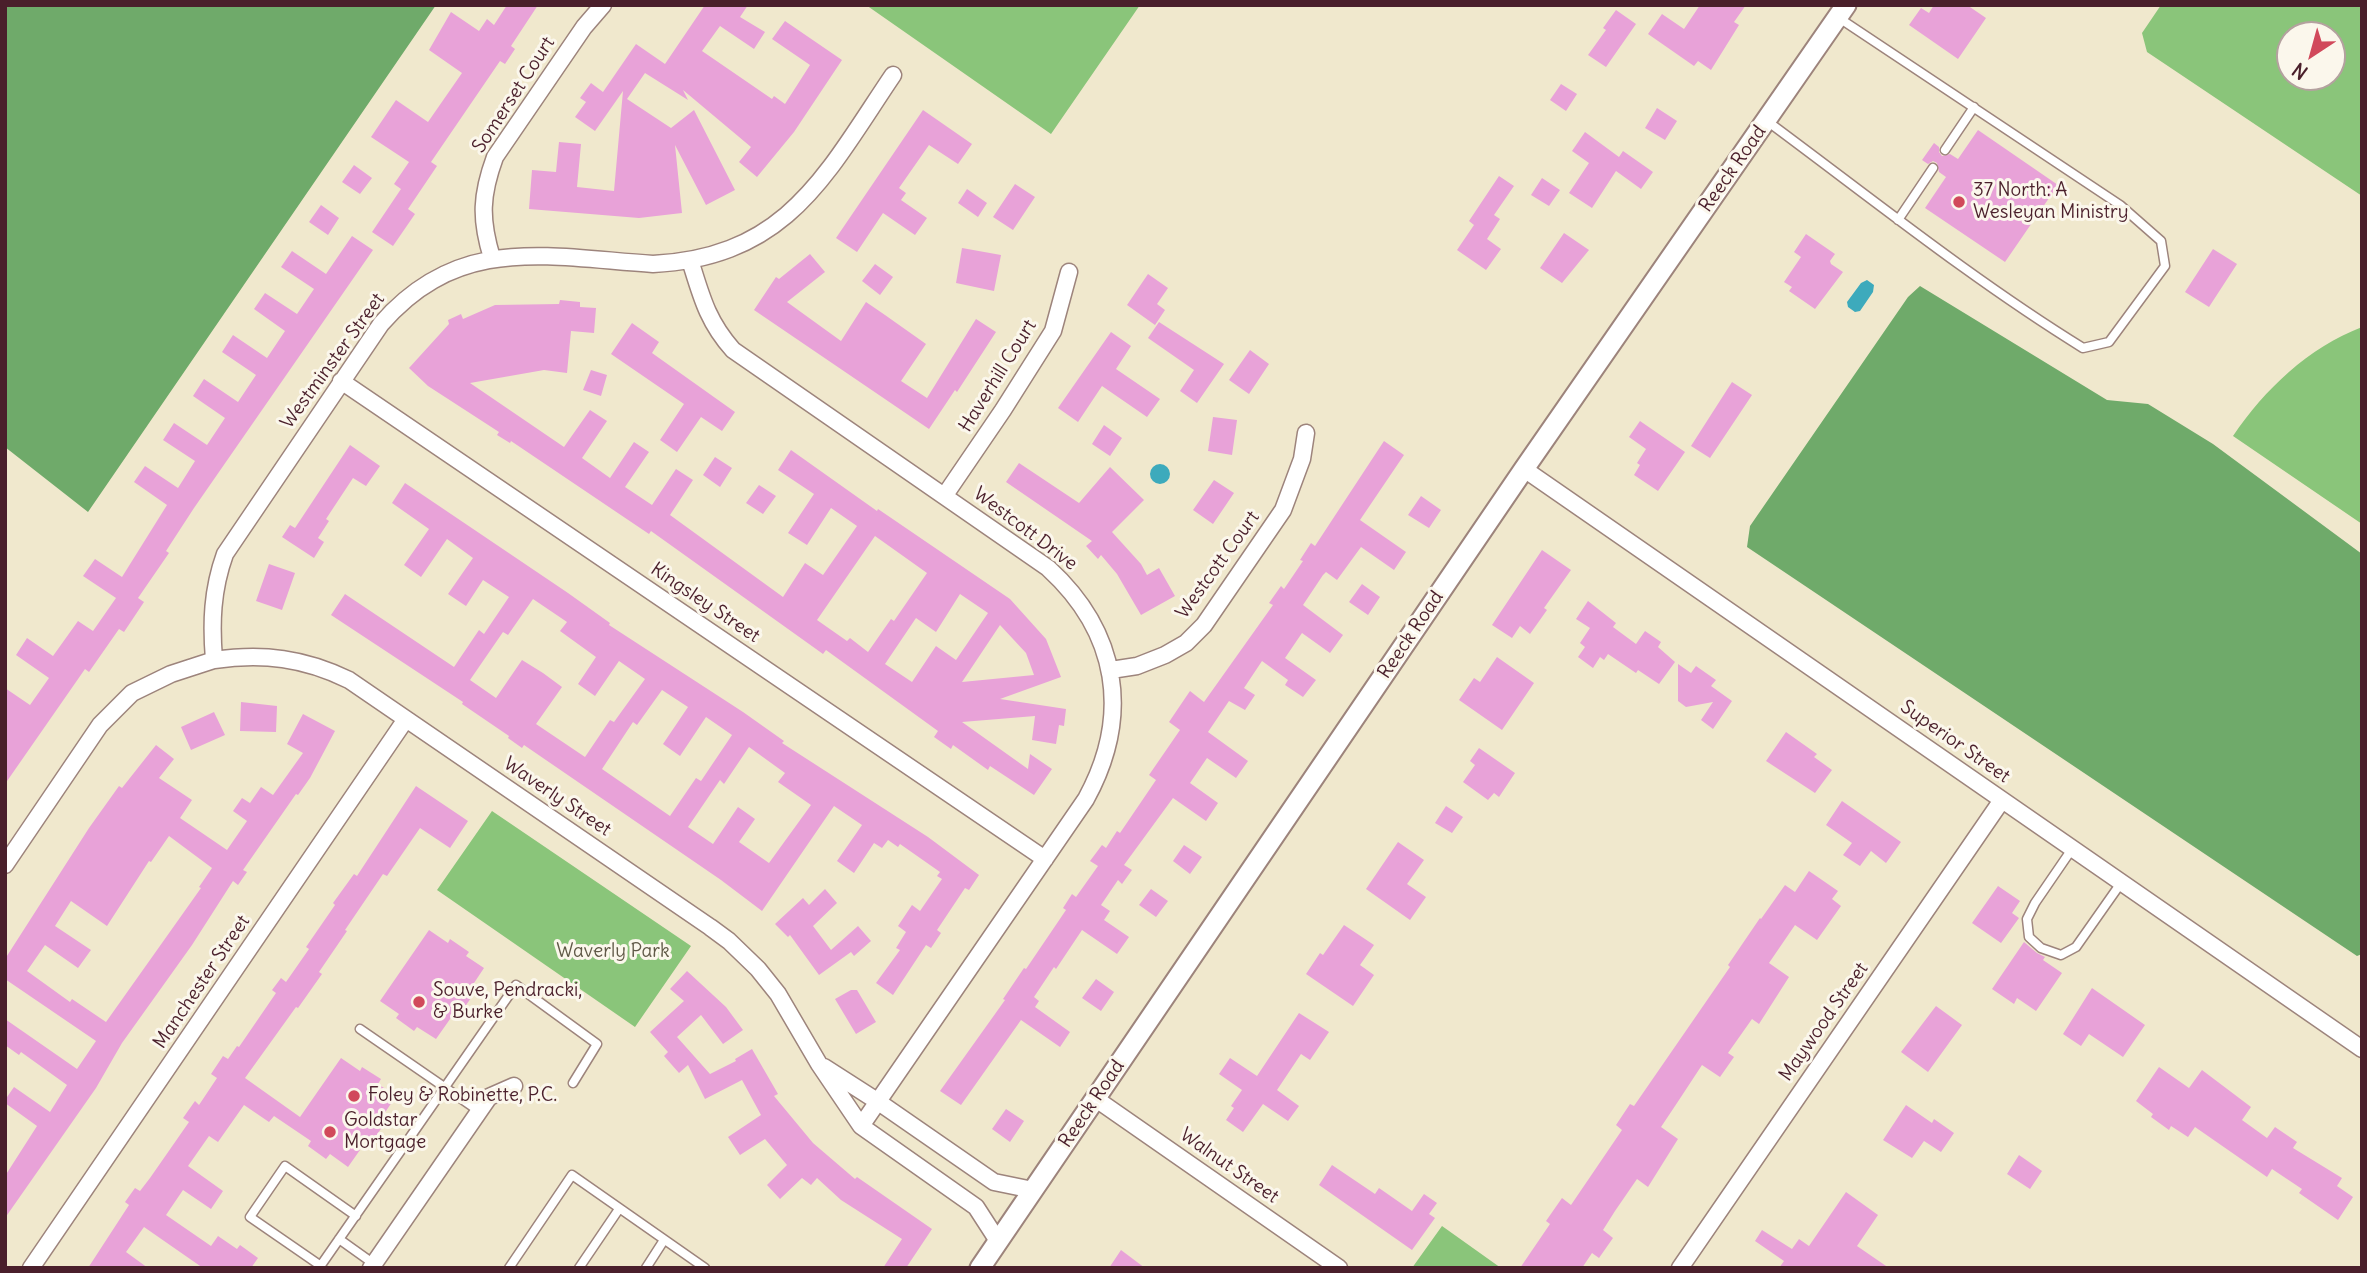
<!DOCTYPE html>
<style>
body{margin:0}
#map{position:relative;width:2367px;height:1273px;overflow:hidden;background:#f0e8cd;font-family:Delius,sans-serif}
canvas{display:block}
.frame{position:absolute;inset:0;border:7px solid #4a1f2b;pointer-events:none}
.north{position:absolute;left:2276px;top:21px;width:70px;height:70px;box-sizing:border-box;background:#fbf7ec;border:2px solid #b4a19f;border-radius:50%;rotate:216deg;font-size:19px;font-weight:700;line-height:28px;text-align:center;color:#4a1f2b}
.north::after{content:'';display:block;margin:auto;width:24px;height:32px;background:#d1495b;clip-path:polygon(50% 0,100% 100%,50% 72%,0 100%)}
</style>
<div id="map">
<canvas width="2367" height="1273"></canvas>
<div class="frame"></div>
<div class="north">N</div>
</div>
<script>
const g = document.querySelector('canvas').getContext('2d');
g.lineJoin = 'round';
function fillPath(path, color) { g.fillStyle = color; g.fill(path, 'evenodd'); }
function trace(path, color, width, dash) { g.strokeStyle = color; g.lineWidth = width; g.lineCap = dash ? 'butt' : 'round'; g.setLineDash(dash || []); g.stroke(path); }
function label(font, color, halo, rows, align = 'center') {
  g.font = font + ' Delius,sans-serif'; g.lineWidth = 6; g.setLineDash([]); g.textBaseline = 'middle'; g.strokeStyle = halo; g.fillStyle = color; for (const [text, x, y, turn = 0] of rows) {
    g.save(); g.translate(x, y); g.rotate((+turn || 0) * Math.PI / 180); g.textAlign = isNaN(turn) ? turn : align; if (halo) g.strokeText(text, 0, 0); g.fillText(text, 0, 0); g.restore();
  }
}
fillPath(new Path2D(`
 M866,5H1140L1051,134Z
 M2161,5H2362V196L2147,52L2142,33ZM2332,35V77H2290V35Z
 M2362,327V524L2233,436C2265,389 2308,348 2362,327Z
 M492,811L691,946L635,1027L437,890Z
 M1442,1226L1501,1268H1412Z`), '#8ac57a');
fillPath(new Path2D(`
 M5,5H436L88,512L5,447Z
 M1920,286L2107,400L2148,404L2213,444L2362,554V954L2357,956L1747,547L1750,526L1908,297Z`), '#6faa6a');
fillPath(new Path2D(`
 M1867,280L1874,285L1873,292L1860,311L1855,312L1848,307L1847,302L1861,283Z
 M1150 474a10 10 0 1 1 20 0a10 10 0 1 1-20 0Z`), '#3daabc');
fillPath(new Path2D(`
 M507,5H538L511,46L515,49L505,64L500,61L431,162L437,166L408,209L415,214L393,246L372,232L401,189L394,184L409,162L371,137L396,100L428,122L462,73L429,50L451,12L479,31L487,19L494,25Z
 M705,5H748L740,17L765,32L754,49L720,26L702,51L772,99L774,96L785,104L810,65L772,39L785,21L842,60L794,132L757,177L739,162L751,147L683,90L688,100L645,73L627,99L671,128L694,110L735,190L706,205L675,145L682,213L639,218L529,209L532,170L556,172L559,142L581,144L577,187L614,191L623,91L595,131L575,117L586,102L580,98L591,83L603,92L636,44L665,64Z
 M1700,5H1746L1734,22L1739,25L1711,70L1698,61L1694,66L1648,34L1662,14L1684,29Z
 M1934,5H1967L1986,18L1958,59L1909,25L1921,8L1929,13Z
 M1616,10L1636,24L1606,67L1588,55L1606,30L1603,28Z
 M1561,84L1577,94L1566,111L1550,100Z
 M1657,108L1677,121L1665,140L1645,128Z
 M923,110L972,144L958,164L929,145L899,188L906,193L901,200L927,218L915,235L883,213L857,252L836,238Z
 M1978,130L2058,185L2005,262L1925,208L1946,177L1939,172L1937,163L1933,161L1928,164L1922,160L1934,143L1939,147V152L1942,156L1950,154L1958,159Z
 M1585,132L1619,157L1623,151L1653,172L1641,189L1616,171L1592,208L1569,193L1589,163L1572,151Z
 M354,165L372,178L360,194L342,182Z
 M1499,176L1514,186L1494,215L1500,219L1487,239L1501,249L1486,270L1457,250L1474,225L1469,221Z
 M1542,178L1560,190L1549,206L1531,195Z
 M1015,184L1035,197L1013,230L993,217Z
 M967,189L987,203L978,217L958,203Z
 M321,205L339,218L328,235L309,222Z
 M1564,233L1589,250L1562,283L1540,268Z
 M1806,234L1835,254L1830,261L1831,264L1843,272L1815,309L1789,291L1792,287L1784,282L1801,257L1794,252Z
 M352,236L373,250L194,508L166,551L169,553L138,598L144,602L124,632L119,629L89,672L85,669L5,784V688L30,705L49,678L16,655L27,638L53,656L78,621L93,631L116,598L83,576L95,559L122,577L167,505L134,482L145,466L178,488L195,461L163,440L174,423L207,445L225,418L193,396L204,379L238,402L256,375L222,352L233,335L267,358L285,331L254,309L265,293L297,314L314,289L281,267L292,251L326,274Z
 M962,248L1001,255L994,291L956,283Z
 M2213,249L2237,264L2209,307L2185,292Z
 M810,254L825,272L787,302L841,341L866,302L885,315L926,344L901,381L927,398L976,319L996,332L957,392L955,390L929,429L754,310L776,277L779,279Z
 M875,264L893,277L880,295L862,281Z
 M1148,274L1168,288L1157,304L1165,310L1155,325L1127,305Z
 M560,300L580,302V307L596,308L594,333L571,331L567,373L544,370L470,383L564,447L590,410L607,421L582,458L610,478L634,442L649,452L625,487L652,505L676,469L693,480L670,515L783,597L805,563L823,575L857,526L831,508L807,545L788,533L814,494L778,470L791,450L877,511L878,509L1010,599L1046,639L1061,677L1000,699L1066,709L1064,726L1059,725L1056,744L1032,740L1035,716L962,722L1028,769L1030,754L1052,769L1034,795L990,766L988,770L953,745L951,749L934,737L938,731L826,650L823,654L651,531L649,534L511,441L510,443L497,435L499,432L428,386L409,368L449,324L448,320L461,314L463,319L495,305L559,304ZM875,536L927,573L894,621L891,619L868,652L850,638L847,641L817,620ZM960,594L988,613L956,660L936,646L912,682L885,664L916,618L936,632ZM1000,625L1026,653L1034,675L962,682Z
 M1159,322L1224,364L1197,403L1180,391L1194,370L1148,338Z
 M632,323L659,342L652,353L735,412L722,431L701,417L677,452L660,440L684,404L611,354Z
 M1111,332L1131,346L1116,369L1160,399L1147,417L1102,386L1078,422L1058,408Z
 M1250,350L1269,364L1249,394L1229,380Z
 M591,370L607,375L601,396L583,390Z
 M1732,382L1752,395L1710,458L1691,446Z
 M1213,417L1237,420L1232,455L1208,451Z
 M1640,421L1685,452L1658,491L1634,475L1640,465L1637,463L1646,449L1629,437Z
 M1104,425L1122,438L1110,456L1092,444Z
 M1384,441L1404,455L1360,520L1406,552L1394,570L1361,547L1337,580L1326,572L1323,575L1303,605L1343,635L1330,653L1302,633L1285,658L1316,680L1303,697L1285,685L1288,680L1262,661L1244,688L1255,695L1245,710L1229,701L1208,732L1248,761L1236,778L1207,758L1190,783L1218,803L1206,821L1173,798L1124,865L1132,870L1122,884L1118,880L1101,905L1110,911L1104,920L1129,937L1117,954L1082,930L1056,969L1054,967L1034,997L1039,1001L1035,1007L1070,1032L1060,1047L1021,1020L961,1105L940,1091L1005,1000L1003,999L1024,968L1026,969L1066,910L1063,908L1072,894L1076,897L1098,866L1090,861L1102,845L1106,848L1117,831L1120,833L1156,780L1149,775L1180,730L1169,722L1190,691L1204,702L1273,605L1269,603L1281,586L1284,589L1303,561L1300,560L1311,543L1315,546Z
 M350,445L380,466L366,486L353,478L326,519L329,521L318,538L324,542L314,558L282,537L290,525L295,528Z
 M715,457L732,468L720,487L703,475Z
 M1019,463L1079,503L1110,467L1144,500L1112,532L1141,564L1147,575L1159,568L1175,596L1141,615L1117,574L1101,555L1098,559L1086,546L1092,541L1006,482Z
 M1214,480L1234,493L1213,524L1193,510Z
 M405,483L568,593L610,623L609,625L743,712L784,741L782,743L928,837L979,875L969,890L965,888L937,930L941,933L931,948L926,945L893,995L876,983L900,950L896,948L906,932L898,926L912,905L920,911L942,879L937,876L940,872L900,844L898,847L888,840L882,848L874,843L854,873L837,861L862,825L834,806L762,911L721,880L524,745L522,748L508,738L509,736L462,704L463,702L331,615L345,594L454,667L479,630L484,634L509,597L483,580L466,606L448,594L473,558L447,539L421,577L404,565L429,529L392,503ZM533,599L567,622L560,631L596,657L578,684L595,696L619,661L645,679L614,722L610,720L585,757L536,724L562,687L543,673L522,660L496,698L470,680L503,632L508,635ZM662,690L688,707L663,744L680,756L706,717L732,735L701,781L696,778L670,816L602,769L633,722L637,725ZM749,747L785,773L778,782L811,805L769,863L739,842L755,819L738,807L713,844L688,827L720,780L724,784Z
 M759,485L776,496L763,514L746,503Z
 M1421,496L1441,510L1429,528L1408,515Z
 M1542,550L1571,570L1544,608L1547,610L1530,634L1520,626L1512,638L1492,625Z
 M269,564L295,573L282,610L256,601Z
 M1362,584L1380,597L1368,615L1349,602Z
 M1588,601L1616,623L1613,627L1636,644L1645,631L1661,642L1658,647L1675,662L1659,684L1638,670L1636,673L1608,654L1604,660L1600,657L1593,668L1578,657L1585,647L1580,643L1590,628L1576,619Z
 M1497,657L1534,683L1502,730L1459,700L1474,678L1480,682Z
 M1678,664L1691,673L1696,666L1716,680L1711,686L1732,701L1713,729L1701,720L1713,702L1686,707L1678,701Z
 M241,702L277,706L276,732L240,731Z
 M214,712L225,735L191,750L181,727Z
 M303,714L335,731L310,778L298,795L296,794L243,870L247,872L238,885L233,881L192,945L122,1043L96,1088L5,1218V1176L37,1126L5,1103V1100L14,1087L50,1112L67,1085L21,1052L19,1055L5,1045V1019L77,1069L96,1041L5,979V959L89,828L119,786L122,788L156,745L174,759L159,778L192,800L180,818L227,850L247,821L233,811L242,798L250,803L261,787L273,795L303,753L287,744ZM169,836L212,868L199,887L201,888L106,1022L72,999L70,1002L27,971L45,945L78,968L91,950L55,926L71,901L107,926L149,861L151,862Z
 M1786,732L1817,754L1814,757L1832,770L1815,793L1766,761Z
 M1479,748L1515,773L1499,797L1494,793L1488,800L1463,782L1475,765L1470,761Z
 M416,786L468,821L450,848L420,828L387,876L383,874L345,930L347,931L319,972L322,974L298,1008L296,1007L245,1078L300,1117L341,1058L360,1071L362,1067L381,1079L378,1084L396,1096L378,1123L383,1126L371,1143L367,1140L348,1167L330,1154L326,1159L308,1146L311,1141L274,1116L269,1122L244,1105L218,1142L209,1136L188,1166L223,1191L211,1209L183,1190L166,1215L211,1246L218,1236L237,1249L240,1245L258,1258L251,1268H203L144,1227L126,1252L148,1268H88L129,1205L125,1202L135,1188L140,1191L150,1178L189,1122L183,1118L195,1101L199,1105L217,1078L211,1074L223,1056L228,1059L237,1046L239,1047L276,993L272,990L281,978L286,982L309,949L306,947L335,905L333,903L354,874L357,876Z
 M1842,801L1901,842L1886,863L1871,851L1860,866L1843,855L1852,843L1826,825Z
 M1446,806L1463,817L1452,833L1435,823Z
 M1398,842L1424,860L1407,884L1426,897L1410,920L1366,889Z
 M1184,845L1202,857L1190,874L1173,861Z
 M1809,871L1838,891L1832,899L1841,906L1817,940L1795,925L1769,963L1789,977L1759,1024L1752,1019L1728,1053L1734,1057L1720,1077L1702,1065L1679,1100L1661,1127L1678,1139L1648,1187L1637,1179L1615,1211L1603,1230L1613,1238L1599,1258L1592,1253L1582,1268H1520L1550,1224L1546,1221L1562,1198L1571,1205L1622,1130L1616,1125L1630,1104L1634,1106L1730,967L1728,965L1760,918L1761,919L1785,885L1795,892Z
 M1998,886L2020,901L2012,913L2019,918L2001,943L1972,923Z
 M825,889L837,903L813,926L831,950L858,926L871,941L854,956L851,952L819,975L790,935L788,937L775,924L803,898L809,905Z
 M1151,889L1168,901L1156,917L1139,905Z
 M1344,925L1374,945L1360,965L1374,975L1353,1006L1306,974L1320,953L1323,955Z
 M429,930L448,943L450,939L469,952L466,956L484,968L466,995L471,998L459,1015L455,1012L436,1039L417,1027L414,1031L396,1018L399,1014L380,1001Z
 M2024,942L2037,953L2045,957L2043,960L2062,973L2036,1011L2017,998L2014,1004L1992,989Z
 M687,971L726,1007L743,1030L723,1044L701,1015L677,1037L710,1074L736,1061L735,1059L752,1049L778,1094L774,1096L813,1143L855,1179L857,1177L932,1229L906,1268H883L902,1239L841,1200L817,1178L811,1185L802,1178L780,1199L767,1185L787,1165L765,1139L740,1155L728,1137L761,1115L742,1080L705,1099L688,1065L679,1073L664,1056L668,1052L650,1032L684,1001L670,989Z
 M1096,979L1114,992L1101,1011L1082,998Z
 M2092,988L2145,1025L2123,1057L2089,1034L2081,1046L2063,1034Z
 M851,990H857L876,1022L856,1034L835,999Z
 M1936,1006L1962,1025L1928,1072L1901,1052Z
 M1299,1013L1329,1032L1310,1060L1301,1054L1277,1090L1299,1106L1288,1121L1263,1104L1243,1132L1226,1120L1234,1108L1231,1106L1242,1090L1219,1074L1230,1058L1257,1076Z
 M2159,1067L2189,1088L2202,1070L2251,1107L2242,1120L2267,1138L2275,1127L2297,1142L2293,1148L2342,1178L2337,1186L2353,1197L2338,1220L2299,1193L2302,1189L2272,1169L2267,1177L2195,1127L2188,1137L2171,1126L2169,1130L2151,1117L2153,1114L2136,1101Z
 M1906,1105L1932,1123L1934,1119L1954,1133L1941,1152L1924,1141L1912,1158L1883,1140Z
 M1006,1109L1024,1121L1010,1142L992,1129Z
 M2019,1155L2042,1171L2030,1189L2007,1174Z
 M1332,1165L1375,1194L1379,1188L1412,1211L1424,1194L1437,1203L1429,1214L1435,1218L1412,1250L1319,1185Z
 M1846,1192L1878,1215L1857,1246L1889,1268H1779L1784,1261L1755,1241L1762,1230L1792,1249L1799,1239L1809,1246Z
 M1121,1250L1145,1268H1109Z`), '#e8a2d8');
const service = new Path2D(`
 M1767,121C1871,198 1973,280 2083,348L2109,342L2165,266L2161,241L2120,205L1839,18
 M1945,150L1974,107
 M1898,220L1933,168
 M2072,849L2035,903L2027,919L2029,937L2041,948L2061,955L2076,947L2121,883
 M360,1029L479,1111
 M339,1239L374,1264
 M321,1266L250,1217L285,1166L356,1216
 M319,1268L516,985L597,1044L573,1083
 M509,1268L572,1175L705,1268
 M579,1268L619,1209
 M646,1268L664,1240`);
const minor = new Path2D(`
 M492,258C480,219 481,195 495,157L584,27L603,5
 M690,260C701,295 707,321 733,350L1048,568C1118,632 1132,715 1086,799L861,1126
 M341,381L1045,859
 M1524,469L2362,1049
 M945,495L1003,410L1053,331L1069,272
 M214,660C263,653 304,658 349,680L710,927L729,941L758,969L778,994L819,1064L861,1126L976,1207L998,1241
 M1111,670L1137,666L1165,655L1186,643L1204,625L1283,510L1302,459L1306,433
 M5,865L100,725L132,693L171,674L214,660C211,623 212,590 225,554L381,324C459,234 547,257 653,264C788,257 826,174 893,75
 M824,1067L877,1101L994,1182L1033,1190
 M1096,1099L1339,1268
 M31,1268L406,719
 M371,1268L489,1097L514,1086
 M1680,1268L2002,800`);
const tertiary = new Path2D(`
 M980,1268L1524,469L1846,5`);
trace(service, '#9d847c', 11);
trace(minor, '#9d847c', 19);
trace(tertiary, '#9d847c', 23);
trace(service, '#fff', 8);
trace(minor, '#fff', 16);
trace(tertiary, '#fff', 19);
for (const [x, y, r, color] of [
 [1959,202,7,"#d1495b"],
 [419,1002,7,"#d1495b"],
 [354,1096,7,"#d1495b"],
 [330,1132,7,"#d1495b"]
]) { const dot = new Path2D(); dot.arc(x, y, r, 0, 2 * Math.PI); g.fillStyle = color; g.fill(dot); trace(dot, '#fbf7ec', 2.5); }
label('19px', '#4a1f2b', '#fbf7ec', [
 ["Somerset Court",514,95,-57],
 ["Reeck Road",1733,169,-55],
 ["Westminster Street",333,361,-54],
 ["Haverhill Court",998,376,-58],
 ["Westcott Drive",1025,529,37],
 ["Westcott Court",1218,565,-54],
 ["Kingsley Street",705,603,34],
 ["Reeck Road",1411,635,-56],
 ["Superior Street",1955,742,35],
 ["Waverly Street",557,797,34],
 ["Manchester Street",202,982,-56],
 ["Maywood Street",1824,1022,-55],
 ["Reeck Road",1092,1104,-56],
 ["Walnut Street",1229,1166,35]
]);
label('19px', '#4a1f2b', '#fbf7ec', [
 ["37 North: A",1973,191],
 ["Wesleyan Ministry",1973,213],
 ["Souve, Pendracki,",433,991],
 ["& Burke",433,1013],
 ["Foley & Robinette, P.C.",368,1096],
 ["Goldstar",344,1121],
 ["Mortgage",344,1143]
], 'left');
label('19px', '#605947', '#fbf7ec', [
 ["Waverly Park",613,952]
]);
</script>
